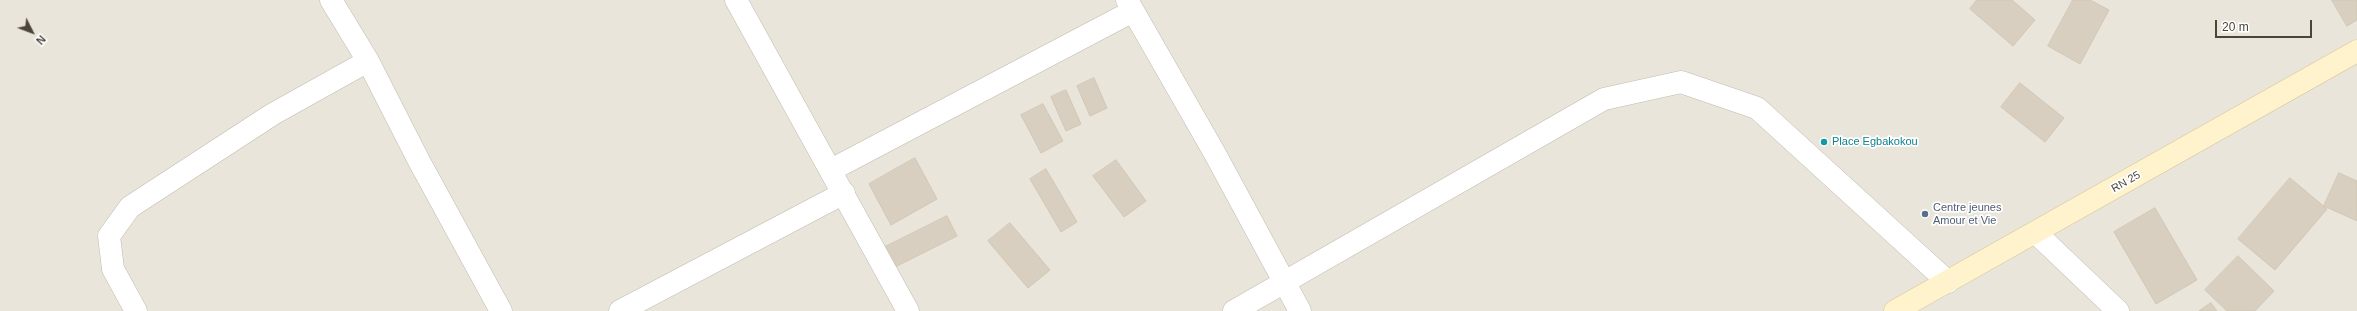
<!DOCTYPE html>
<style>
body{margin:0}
#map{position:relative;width:2357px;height:311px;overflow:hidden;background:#f6f3ec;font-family:Helvetica,sans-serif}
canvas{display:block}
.north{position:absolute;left:12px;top:12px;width:40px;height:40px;-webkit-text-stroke:3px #fff;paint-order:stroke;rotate:132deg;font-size:11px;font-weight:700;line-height:16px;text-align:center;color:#4b4439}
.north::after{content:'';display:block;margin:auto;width:14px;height:18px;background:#4b4439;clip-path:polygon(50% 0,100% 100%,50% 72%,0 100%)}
.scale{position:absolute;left:2215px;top:20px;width:97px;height:18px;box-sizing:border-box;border:2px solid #4b4439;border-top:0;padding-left:5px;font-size:12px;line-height:14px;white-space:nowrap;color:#4b4439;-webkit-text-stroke:3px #fff;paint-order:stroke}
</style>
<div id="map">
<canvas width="2357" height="311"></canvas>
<div class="north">N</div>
<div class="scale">20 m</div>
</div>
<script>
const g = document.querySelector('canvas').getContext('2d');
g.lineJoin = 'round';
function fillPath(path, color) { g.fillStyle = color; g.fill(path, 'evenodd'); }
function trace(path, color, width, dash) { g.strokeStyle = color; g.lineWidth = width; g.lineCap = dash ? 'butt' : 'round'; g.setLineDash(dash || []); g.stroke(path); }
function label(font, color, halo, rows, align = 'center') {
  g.font = font + ' Helvetica,sans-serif'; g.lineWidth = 3.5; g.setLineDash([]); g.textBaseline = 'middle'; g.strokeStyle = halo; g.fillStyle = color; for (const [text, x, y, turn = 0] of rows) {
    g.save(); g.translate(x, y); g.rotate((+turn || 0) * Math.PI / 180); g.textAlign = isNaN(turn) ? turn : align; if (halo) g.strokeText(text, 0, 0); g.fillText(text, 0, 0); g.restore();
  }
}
fillPath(new Path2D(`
 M0,0H2357V311H0Z`), '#eae5da');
const building = new Path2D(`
 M1977,0H2012L2035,20L2013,46L1970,9Z
 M2073,0H2090L2109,10L2080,64L2048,46Z
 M2332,0H2357V20L2347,26Z
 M1094,78L1107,108L1090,116L1077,86Z
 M2020,83L2064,118L2045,142L2001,107Z
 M1066,90L1081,124L1066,131L1051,97Z
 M1043,104L1063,141L1041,153L1021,115Z
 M915,158L937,199L891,225L869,184Z
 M1116,160L1146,201L1124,217L1093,176Z
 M1046,169L1077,222L1061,232L1030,179Z
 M2339,173L2357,181V221L2324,206Z
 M2290,178L2327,209L2275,270L2238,239Z
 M2155,208L2197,280L2156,304L2114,232Z
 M947,216L957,236L895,267L885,247Z
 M1010,223L1050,270L1028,288L988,241Z
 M2238,256L2274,291L2255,311H2227L2205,290Z
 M2211,303L2217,311H2199Z`);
fillPath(building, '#d8cfc1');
trace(building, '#d3c7b4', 1);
const minor = new Path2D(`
 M331,0L368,61L419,161L501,311
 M1127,0L1214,152L1300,311
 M831,170L1133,11
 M2036,233L2118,311
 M136,311L113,269L109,236L130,207L273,114L368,61
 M620,311L844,193
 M1234,311L1604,99L1681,82L1757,108L1948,282`);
const tertiary = new Path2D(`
 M736,0L908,311`);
const secondary = new Path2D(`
 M1895,311L2357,51`);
trace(minor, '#c2bbae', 23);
trace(tertiary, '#c2bbae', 23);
trace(secondary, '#d6c79b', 23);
trace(minor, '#fff', 22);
trace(tertiary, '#fff', 22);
trace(secondary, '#fff3cd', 22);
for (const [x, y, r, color] of [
 [1824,142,4,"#0f9aa8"],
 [1925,214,4,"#5c6f8a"]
]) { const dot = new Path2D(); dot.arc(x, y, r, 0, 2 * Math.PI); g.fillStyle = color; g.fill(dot); trace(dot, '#fff', 1.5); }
label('11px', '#0d838f', '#fff', [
 ["Place Egbakokou",1832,142]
], 'left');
label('11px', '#4b4439', '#fff', [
 ["RN 25",2126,182,-30]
]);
label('11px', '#4e5e75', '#fff', [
 ["Centre jeunes",1933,208],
 ["Amour et Vie",1933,221]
], 'left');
</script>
